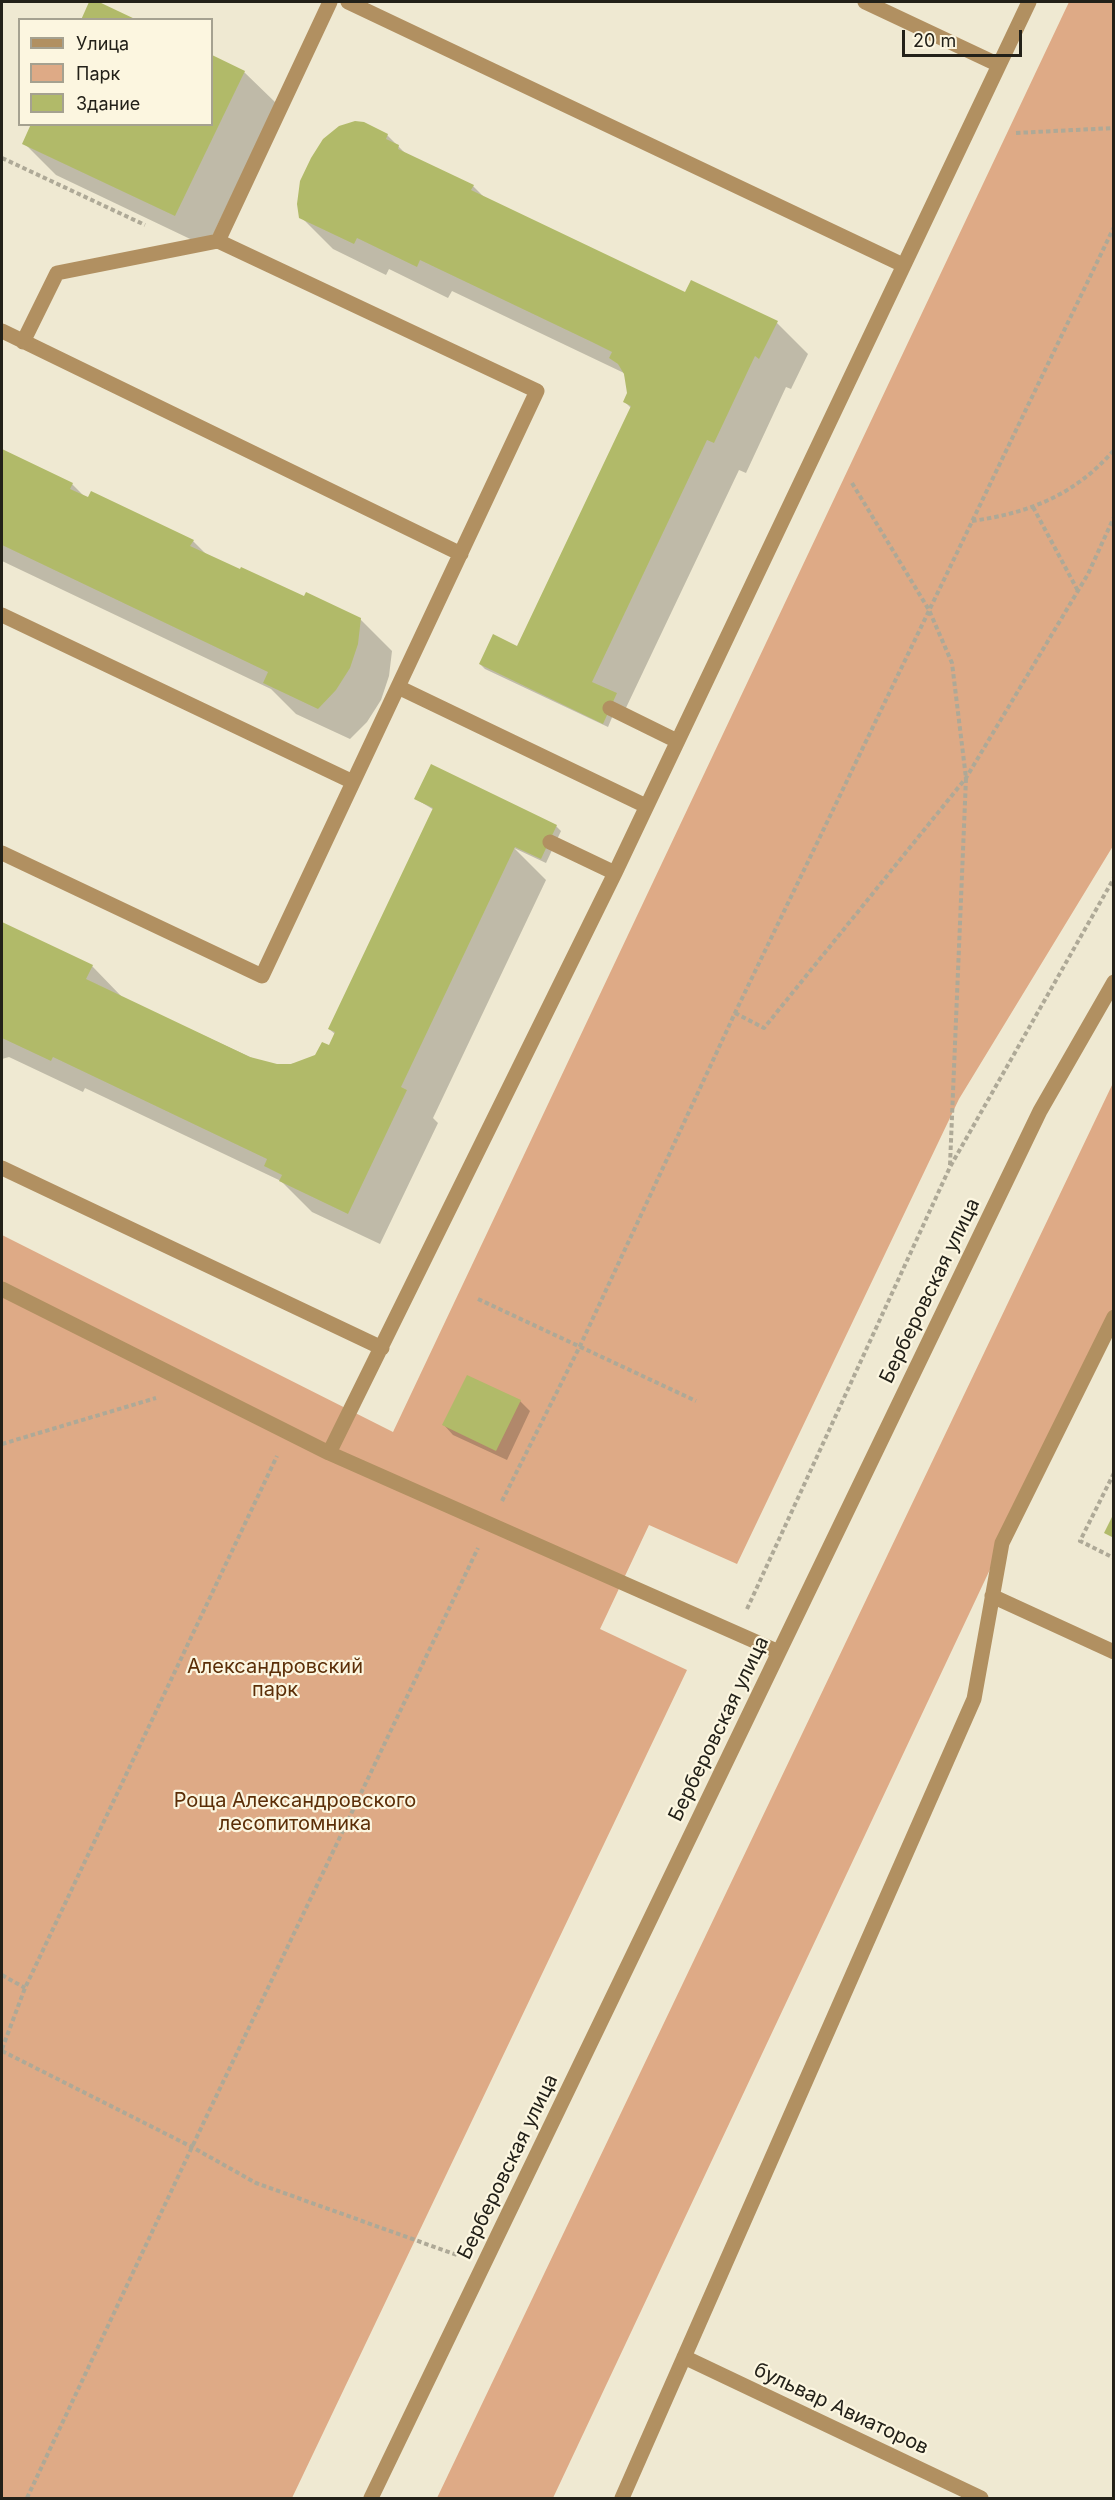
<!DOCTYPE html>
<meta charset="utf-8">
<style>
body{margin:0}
#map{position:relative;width:1115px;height:2500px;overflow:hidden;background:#efe9d2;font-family:Inter,sans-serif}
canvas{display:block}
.frame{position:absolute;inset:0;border:3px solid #232119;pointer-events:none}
.legend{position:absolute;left:18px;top:18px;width:195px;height:108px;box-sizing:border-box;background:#fcf6e0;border:2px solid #a5a190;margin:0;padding:8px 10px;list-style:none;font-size:18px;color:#232119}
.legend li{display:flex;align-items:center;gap:12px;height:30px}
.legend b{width:30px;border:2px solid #a5a190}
.scale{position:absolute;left:902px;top:30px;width:120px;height:27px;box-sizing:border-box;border:3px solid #232119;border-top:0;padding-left:8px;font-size:18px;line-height:21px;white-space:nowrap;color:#232119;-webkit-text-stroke:4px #fcf6e0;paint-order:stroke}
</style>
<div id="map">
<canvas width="1115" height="2500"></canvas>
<div class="frame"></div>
<ul class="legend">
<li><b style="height:8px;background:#b19061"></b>Улица</li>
<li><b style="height:16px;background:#deaa86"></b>Парк</li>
<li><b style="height:16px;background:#b1ba69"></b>Здание</li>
</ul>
<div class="scale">20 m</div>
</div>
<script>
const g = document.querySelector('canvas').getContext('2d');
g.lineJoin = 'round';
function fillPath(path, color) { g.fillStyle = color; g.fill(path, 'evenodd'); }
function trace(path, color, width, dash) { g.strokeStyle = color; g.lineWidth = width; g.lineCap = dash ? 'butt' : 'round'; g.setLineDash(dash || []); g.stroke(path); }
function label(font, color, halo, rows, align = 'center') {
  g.font = font + ' Inter,sans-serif'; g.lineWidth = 4.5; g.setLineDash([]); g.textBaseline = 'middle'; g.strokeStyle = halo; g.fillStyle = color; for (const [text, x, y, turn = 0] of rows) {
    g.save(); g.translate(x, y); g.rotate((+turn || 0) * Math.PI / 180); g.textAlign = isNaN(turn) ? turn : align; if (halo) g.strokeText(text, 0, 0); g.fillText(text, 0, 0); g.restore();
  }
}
fillPath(new Path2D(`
 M1069,2H1113V846L959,1099L737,1564L649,1525L600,1629L687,1670L292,2498H2V1235L393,1432Z
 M1113,1083V1308L553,2498H437Z`), '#deaa86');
fillPath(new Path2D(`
 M212,56L244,72L276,103L207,247L56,175L24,143L212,124Z
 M387,135L407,155L473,186L487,200L685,294L777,323L808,354L791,389L786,387L746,473L739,470L624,712L616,708L608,727L485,669L480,664L518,648L632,409L625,402L629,393L624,373L452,291L448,298L389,269L386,275L333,249L301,217Z
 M2,450L72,484L87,499L193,541L208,556L305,598L360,619L392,651L389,676L381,700L367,722L350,739L296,714L271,689L2,561Z
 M416,799L556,826L561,831L546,863L514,848L546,880L433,1118L438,1123L380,1244L312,1212L281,1181L85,1088L83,1092L9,1057L2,1059V925L92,966L123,998L263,1063L277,1066L304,1062L329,1047L335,1034L329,1029L434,810Z
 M520,1401L530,1411L507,1460L453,1435L444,1425Z`), '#0003');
fillPath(new Path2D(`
 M89,2H99L137,20H81Z
 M212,55L245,71L175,216L22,144L31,124H212Z
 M355,121L364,122L388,134L386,139L399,145L398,149L474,185L471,190L685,292L691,280L778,321L759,359L755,356L714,443L707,440L592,682L617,693L603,724L479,664L493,634L517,646L631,406L623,402L627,393L624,374L618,364L609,358L612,352L594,343L420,260L417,267L357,238L354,244L299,218L297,204L300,181L311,158L323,139L339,126Z
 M2,449L73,483L70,489L88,497L91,491L194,540L190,546L240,569L241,567L304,596L306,592L361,618L358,644L350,668L336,690L318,709L263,683L268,672L2,545Z
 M431,764L557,825L541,859L515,847L401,1087L407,1090L348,1214L279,1181L282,1175L264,1166L267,1159L53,1057L51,1061L2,1038V922L93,965L86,979L250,1057L277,1064H291L315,1055L322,1042L329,1045L335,1032L328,1029L433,808L414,799Z
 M467,1375L521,1400L496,1451L442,1425Z
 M1114,1513V1538L1104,1533Z`), '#b1ba69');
trace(new Path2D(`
 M1016,133L1114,128
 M2,158L145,225
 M852,483L929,610L952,663L966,778L950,1165
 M1033,507L1078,591
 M972,521C1029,513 1075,495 1114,450
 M735,1013L764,1028L966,778L1088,574L1114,517
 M478,1299L696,1401
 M2,1444L156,1398
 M1114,1473L1080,1541L1114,1558
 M502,1501L580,1346L735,1013L1114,227
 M747,1609L950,1167L1114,878
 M2,1975L25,1988
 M2,2049L25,1988L277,1456
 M2,2051L192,2147L256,2183L457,2255
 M27,2498L192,2147L478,1548`), '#aea997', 4, [4.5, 3]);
trace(new Path2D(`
 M348,2L903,265
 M865,2L999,65
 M218,241L330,2
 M2,331L461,554
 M2,615L353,782
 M398,687L646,806
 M610,708L677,741
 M550,842L615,873
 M2,853L262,976L537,391L218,241L57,273L23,342
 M2,1168L382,1348
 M2,1289L329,1453L779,1652
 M329,1453L615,873L1029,2
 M992,1596L1114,1652
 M684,2357L981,2498
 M371,2498L1040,1111L1114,982
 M622,2498L974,1699L1002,1543L1114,1317`), '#b19061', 15);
label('20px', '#232119', '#fcf6e0', [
 ["Берберовская улица",930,1291,-64],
 ["Берберовская улица",719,1729,-64],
 ["Берберовская улица",508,2167,-64],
 ["бульвар Авиаторов",841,2409,25]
]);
label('20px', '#5b2e07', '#fcf6e0', [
 ["Александровский",275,1667],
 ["парк",275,1690],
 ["Роща Александровского",295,1801],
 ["лесопитомника",295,1824]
]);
</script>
